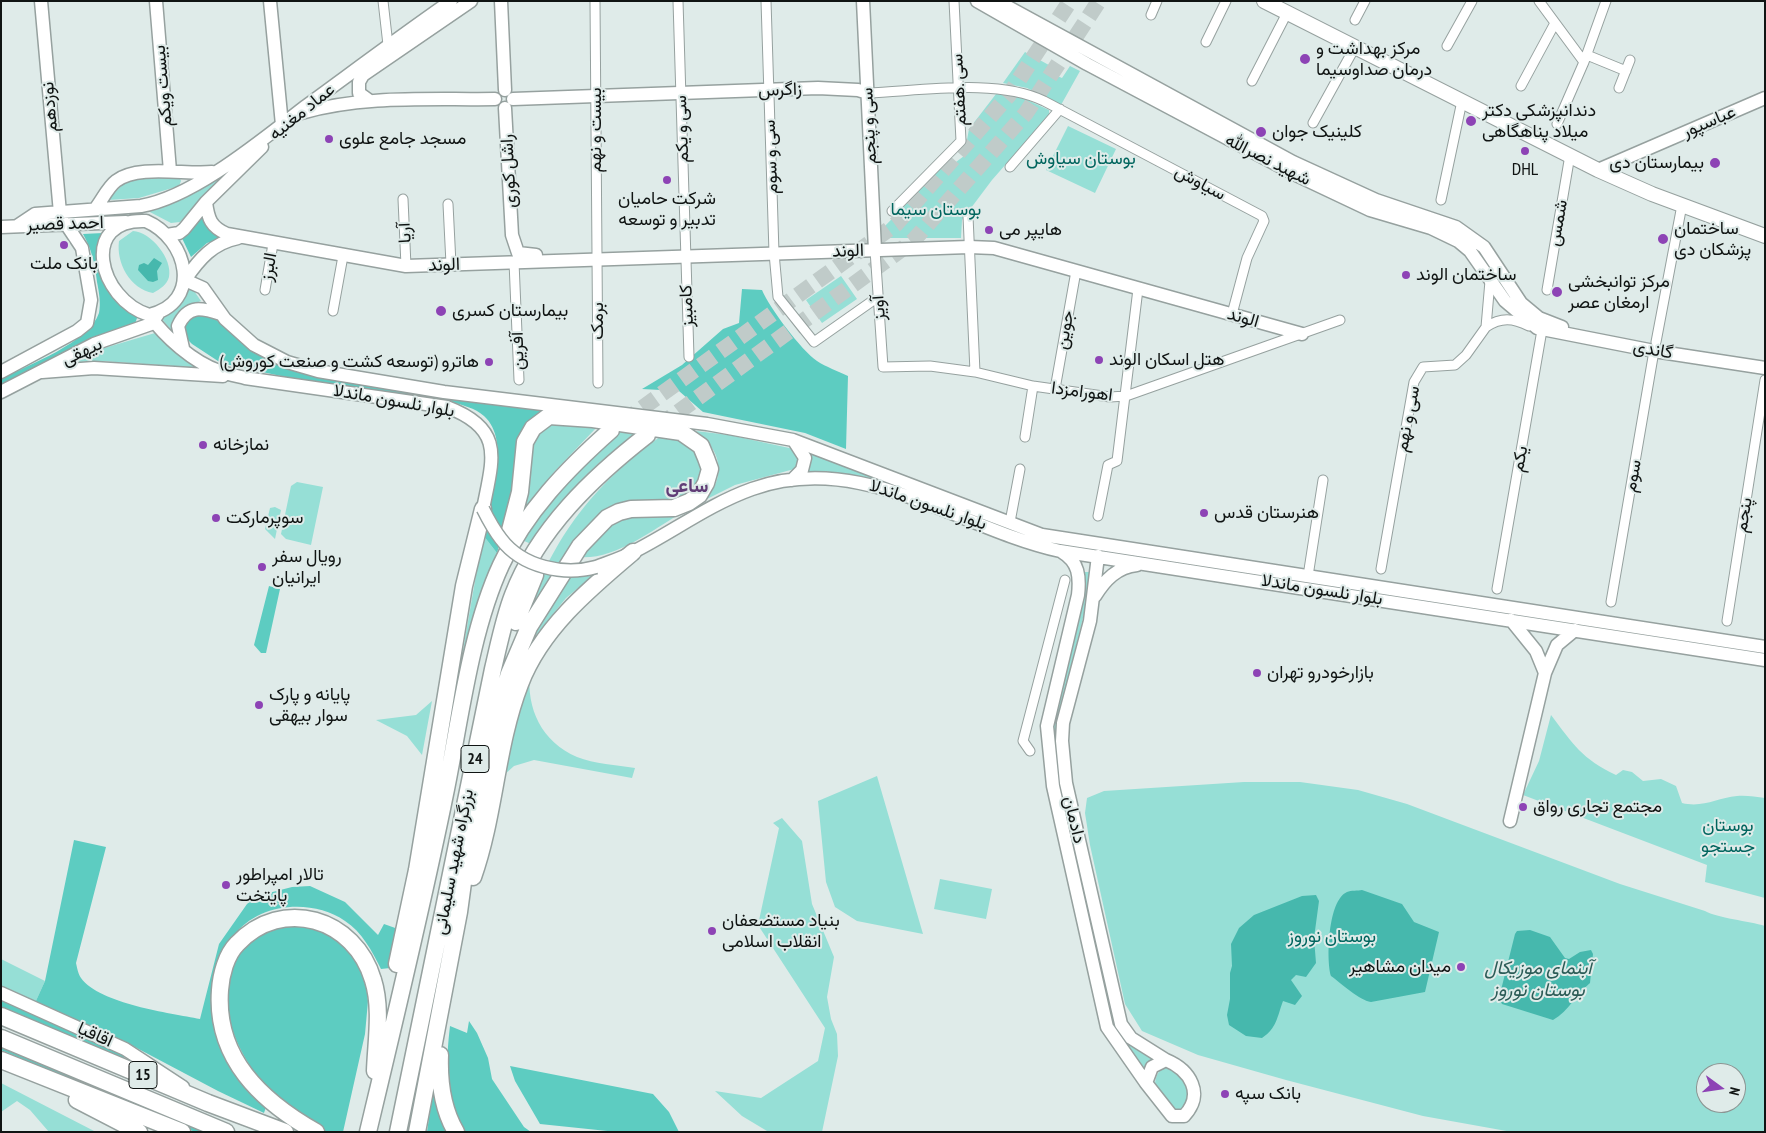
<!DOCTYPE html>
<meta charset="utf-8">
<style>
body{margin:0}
#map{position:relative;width:1766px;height:1133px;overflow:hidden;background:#dfebe9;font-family:"PT Sans Narrow",sans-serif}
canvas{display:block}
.frame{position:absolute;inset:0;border:2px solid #101413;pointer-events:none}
.north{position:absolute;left:1696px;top:1063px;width:50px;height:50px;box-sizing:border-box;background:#dfebe9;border:1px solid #8c9593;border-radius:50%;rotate:104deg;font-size:14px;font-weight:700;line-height:20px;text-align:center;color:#101413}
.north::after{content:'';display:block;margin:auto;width:18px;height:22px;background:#8d43b5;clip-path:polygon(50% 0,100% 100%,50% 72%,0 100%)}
</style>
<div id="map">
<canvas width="1766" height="1133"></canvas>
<div class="frame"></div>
<div class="north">N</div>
</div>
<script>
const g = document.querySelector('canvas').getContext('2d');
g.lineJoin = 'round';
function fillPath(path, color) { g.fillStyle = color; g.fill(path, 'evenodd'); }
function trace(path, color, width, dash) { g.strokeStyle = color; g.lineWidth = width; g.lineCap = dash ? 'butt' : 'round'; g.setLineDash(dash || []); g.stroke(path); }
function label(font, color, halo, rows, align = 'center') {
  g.font = font + ' "PT Sans Narrow",Vazirmatn,sans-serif'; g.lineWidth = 4; g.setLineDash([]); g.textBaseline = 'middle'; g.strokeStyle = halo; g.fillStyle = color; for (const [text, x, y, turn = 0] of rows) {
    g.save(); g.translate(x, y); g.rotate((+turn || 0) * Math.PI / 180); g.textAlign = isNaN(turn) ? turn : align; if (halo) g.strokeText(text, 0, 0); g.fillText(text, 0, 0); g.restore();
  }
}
fillPath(new Path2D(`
 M1025,52L1058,70L1055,75L1062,78L1070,66L1080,71L1061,105L1027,88L1003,83Z
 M996,94L1021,97L1049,110V115L992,180L962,220L961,238H885L884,227L948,161L956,162L964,156L969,129Z
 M1068,126L1116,149L1095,193L1046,170Z
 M227,173L180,222L171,223L148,211Z
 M133,178H180L181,181L179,186L139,198L108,200L125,182Z
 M133,231C151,232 173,259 169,277C167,285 160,289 153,293C130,289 116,263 119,241Z
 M841,276L857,299L822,323L806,300Z
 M192,288L201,301L184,307L172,331L162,319L184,292Z
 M155,333L163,337L202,368L101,361L79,362L78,357L84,354Z
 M549,423L597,427L555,471L523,511L532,446L536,436Z
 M620,430L639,431C592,465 563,496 531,544L522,540L549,501Z
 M696,431L729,435L794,449L801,455L798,468L735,485L705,500C727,476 721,450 696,431Z
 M661,436L682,437L700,454L702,473L693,492L663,504H626L522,625C552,540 588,489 661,436Z
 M806,450L871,475L874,479L871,481L824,471L812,473L809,471L811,458Z
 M297,482L323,487L311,545L286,539L281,534L291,486Z
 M275,507L281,510L275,539L265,529L270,508Z
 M680,514C650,531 614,561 577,557L619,518Z
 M483,535L497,553L469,639L455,696Z
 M1082,572H1092L1091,586L1058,717L1056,741L1054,742V717Z
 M595,574L566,598L529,644L564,578Z
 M530,672C526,709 542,742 577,757C594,764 617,765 635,768L632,778L534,760L514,766L503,776L516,713Z
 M432,701L422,755L407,736L376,720L416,715Z
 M1551,715C1573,744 1582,759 1616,775L1623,770L1632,772L1643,781L1661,779L1676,786L1682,803C1703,808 1717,798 1737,796C1746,795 1756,797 1765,798V898L1705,882L1707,865L1523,795L1539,761Z
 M877,776L923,934L857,921L835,907L826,882L818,801Z
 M1244,782H1300L1358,790L1407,804L1620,884L1705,911C1717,918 1749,921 1765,926V1132H1512L1423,1116L1286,1080L1198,1055L1142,1031L1125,1004L1090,845L1085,813L1087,798L1104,791ZM1706,1073H1736V1103H1706Z
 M1059,792H1061L1114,1021L1120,1032L1158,1058L1145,1070L1113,1028Z
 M782,818L802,841L812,904L834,957L827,997L831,1019L837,1034L838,1056L822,1132L767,1131L742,1116L715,1091L761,1098L818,1061L825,1028L758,925L779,828L773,823Z
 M940,879L992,889L986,919L934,909Z
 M1,959L45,981L35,1003L1,989Z
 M1168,1067L1177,1071L1190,1089L1186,1109L1174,1112L1155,1084C1156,1074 1159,1069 1168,1067Z
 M1,1083L96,1132H49L30,1110L17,1101L1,1112Z`), '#96dfd6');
fillPath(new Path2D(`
 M202,211L224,238L207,243L191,257L181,236Z
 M103,233L100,252L138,315L135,324L1,385V379C28,365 90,342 99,313C101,303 99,292 97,282C95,264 92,250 83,234Z
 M742,289L762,290C769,307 801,350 817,361C826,367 838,371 848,376L846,449L805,433L703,412L679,391L642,389L682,365L723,329L739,323Z
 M195,314L211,315L245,346L286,368L551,411L537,418L497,553L483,535C490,503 512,441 484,416C475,408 462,405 452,402L290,378L221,363L192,344L184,336L183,326Z
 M269,586L280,589L266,653H261L254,645Z
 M74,840L106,847L76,963C77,967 78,974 81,978C100,1004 170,1013 200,1019L219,944L247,904L257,896L292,887L310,886L345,902L378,935L384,924L398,929L390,968L381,969C372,951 362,932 345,921C312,898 257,903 234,936C227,946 217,992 213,1006L266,1107L264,1113L218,1091L131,1045L35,1003L45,981Z
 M285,924L328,931L355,955L365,977L368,1001L365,1034L343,1132C339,1132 333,1133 328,1132C317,1130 295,1114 286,1106C241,1069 201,994 248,943C256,934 274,929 285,924Z
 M1,999L125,1054L124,1059L1,1007Z
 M469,1021L477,1033L488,1058L492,1079L524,1127L531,1132H465C444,1102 446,1060 450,1026L467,1033Z
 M1,1044L211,1132H195L1,1050Z
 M510,1066L653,1094L669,1112L679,1132H617L540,1124L515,1081Z
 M435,1075L448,1132H427Z`), '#5dccc1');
fillPath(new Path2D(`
 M154,258L162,263L157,271L158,280L153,282L148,281L138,270L139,265L144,263L148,265Z
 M1362,890L1402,904L1414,922L1439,932L1425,992L1371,1002C1359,1000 1342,984 1331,976C1326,959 1328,900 1347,892C1351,890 1358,891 1362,890Z
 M1316,895L1319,901L1314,938L1316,963L1306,977L1296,975L1291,980L1302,996L1295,1005L1283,1001C1277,1017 1277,1028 1262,1038L1246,1036L1229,1025L1227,1015L1230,999V973L1232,966L1231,944L1239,928L1254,915L1302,896Z
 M1530,930L1550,937L1565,958L1569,959L1580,952L1591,950L1593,954L1590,983C1576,994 1569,1011 1553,1020L1502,1004L1499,998L1515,934L1517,931Z`), '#46b8ad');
trace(new Path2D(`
 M623,422L896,224L1009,95L1070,1
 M659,426L913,241L1026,113L1099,1`), '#c0cbc9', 16, [16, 8]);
const street = new Path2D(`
 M383,1L388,45
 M595,1L598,383
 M678,1L689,357
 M766,1L774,253L778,297L814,342L878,297
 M1539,1L1584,62
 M1151,15L1157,1
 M1355,20L1365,1
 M1206,42L1226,1
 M1447,46L1472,1
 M1587,55L1626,71
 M1252,81L1287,13
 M1521,86L1555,23
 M1619,88L1630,60
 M868,93C920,91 997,78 1044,101L1262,216L1264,221L1247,258L1232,314
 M1313,123L1355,47
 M1557,124L1584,62L1606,1
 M1010,167L1060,109
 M403,199L406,266
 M1441,200L1462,101
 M448,204L451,264
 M892,211L961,141L954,1
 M968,216L975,372
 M875,250L883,367L930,366L975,372L1033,386L1110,397L1126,396L1340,320
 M514,262L519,380
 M265,290L273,244
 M1547,290L1570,155
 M333,311L343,256
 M1486,327C1501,317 1513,318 1529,326
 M1656,342L1682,205
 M1055,389L1076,271
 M1025,437L1033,386
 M1098,516L1108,465L1117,461L1138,289
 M1010,522L1020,469
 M1381,569L1414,382L1423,367L1455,365L1466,355L1486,327L1490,281
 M1308,576L1323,480
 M1497,589L1542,330
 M1611,602L1654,351
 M1727,621L1765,380
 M1030,751L1023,741L1065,580`);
const secondary = new Path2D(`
 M41,1L60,213
 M156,1L170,171
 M270,1L282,125
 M501,1L505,90
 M863,1L875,250
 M977,1L1087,64L1296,175L1370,210L1431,228L1458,241L1470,251L1505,301L1537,328L1654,351L1765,368
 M997,1L1293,162L1376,200L1456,227L1484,247L1521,303L1539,318L1562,327
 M513,99L818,88L858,90L868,93
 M370,101L359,93V82L363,75L471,1
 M505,108L512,235L518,253L536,255
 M301,113C364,95 430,100 495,99
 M1598,170L1765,98
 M206,202C208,219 211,227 227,234L406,266L969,247L994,248L1302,334
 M95,209C102,200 108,187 116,181C138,164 186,175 212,172
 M146,221C188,239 203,303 149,315C98,299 79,218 146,221Z
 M17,226L35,214L141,206C194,197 263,139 306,106C354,71 402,35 451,1
 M1,227L126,222
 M167,235L179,233L184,229L206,202L262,147
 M185,280L203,288L225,319L254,345L287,362L318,371L444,392L707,424L793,440L1042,535L1765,647
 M185,280C199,259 213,243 238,238
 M149,315C165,337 193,362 219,371C227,374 237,376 245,378L447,407C505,429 493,458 483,509
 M183,348L178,326C188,304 202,308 221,314
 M1,372L77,331L87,323L91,300L82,248L66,224
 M42,372L94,368L223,376
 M1,392L94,344L151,324L158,314
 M792,480L802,470L805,458L794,441
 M1062,552C1079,562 1080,577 1078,595L1047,726L1053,786L1107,1027L1146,1083
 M1098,556L1090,621L1063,723L1062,741L1066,783L1121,1024L1131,1038L1166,1060
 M596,567C609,562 623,558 635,551C674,531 710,504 752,489C862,450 957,528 1060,551L1765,660
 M1095,596C1105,580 1117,567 1137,565
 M1511,620L1536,651L1545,673
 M1510,821L1545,673L1557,645L1575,630
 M1,993L125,1049L183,1087
 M1166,1060C1190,1070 1205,1094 1184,1116H1172L1146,1083L1152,1067Z`);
const primary = new Path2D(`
 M1264,1L1598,170L1652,194L1765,236`);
const highway = new Path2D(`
 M516,622L535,575
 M496,715L509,674L529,627L580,546L607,518L619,512L631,509L674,508L689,502L699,495L706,483L710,469L706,458L701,446L681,432L593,419L549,416L533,428L525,442L520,492L507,542
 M473,877C495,815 496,746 520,684C541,629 589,589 633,552
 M397,964L417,870L464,586L483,509
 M1,1016L208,1103L285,1132
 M1,1038L226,1132
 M440,1055C439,1082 442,1108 456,1132
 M1,1060L182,1132
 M77,1100L139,1132
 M316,1132C261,1101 215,1058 220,990C221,975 226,955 237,944C282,896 355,918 373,980C382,1008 376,1042 375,1071
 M368,1132C395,1019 422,907 445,794C460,721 470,632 501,565C525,512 568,468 611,430
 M398,1132L493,669C499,644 504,618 513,595C538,529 593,477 647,435
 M417,1132L459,912L467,853L498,704`);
trace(street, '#96a19f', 11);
trace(secondary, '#96a19f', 15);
trace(primary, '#96a19f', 16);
trace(highway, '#96a19f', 19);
trace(street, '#fff', 9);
trace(secondary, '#fff', 12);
trace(primary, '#fff', 14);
trace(highway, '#fff', 16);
const secondaryBridge = new Path2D(`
 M483,509C488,519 494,530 501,539C522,567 564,576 596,567`);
trace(secondaryBridge, '#96a19f', 15, []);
trace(secondaryBridge, '#fff', 12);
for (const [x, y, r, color] of [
 [1305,59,6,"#8d43b5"],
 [1471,121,6,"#8d43b5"],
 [1261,132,6,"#8d43b5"],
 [329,139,5,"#8d43b5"],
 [1525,151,5,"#8d43b5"],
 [1715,163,6,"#8d43b5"],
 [667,180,5,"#8d43b5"],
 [989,230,5,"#8d43b5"],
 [1663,239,6,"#8d43b5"],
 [64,245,5,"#8d43b5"],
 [1406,275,5,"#8d43b5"],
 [1557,292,6,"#8d43b5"],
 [441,311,6,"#8d43b5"],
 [1099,360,5,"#8d43b5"],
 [489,362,5,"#8d43b5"],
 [203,445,5,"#8d43b5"],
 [1204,513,5,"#8d43b5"],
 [216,518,5,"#8d43b5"],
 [262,567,5,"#8d43b5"],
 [1257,673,5,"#8d43b5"],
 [259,705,5,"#8d43b5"],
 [1523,807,5,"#8d43b5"],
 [226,885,5,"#8d43b5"],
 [712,931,5,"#8d43b5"],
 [1461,967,5,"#8d43b5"],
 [1225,1094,5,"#8d43b5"]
]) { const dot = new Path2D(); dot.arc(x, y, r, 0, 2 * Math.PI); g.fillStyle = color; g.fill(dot); trace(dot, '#dfebe9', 2); }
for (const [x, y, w] of [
 [475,759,28],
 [143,1075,28]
]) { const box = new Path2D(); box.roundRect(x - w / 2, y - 13.5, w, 27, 4); g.fillStyle = '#dfebe9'; g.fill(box); trace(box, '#101413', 1); }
label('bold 16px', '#101413', null, [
 ["24",475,759],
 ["15",143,1075]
]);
label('18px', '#101413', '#dfebe9', [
 ["مرکز بهداشت و",1316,49],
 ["درمان صداوسیما",1316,70],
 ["دندانپزشکی دکتر",1482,111],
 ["میلاد پناهگاهی",1482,132],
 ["کلینیک جوان",1272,132],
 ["مسجد جامع علوی",339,139],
 ["بیمارستان دی",1704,163,"right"],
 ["DHL",1525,170,"center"],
 ["شرکت حامیان",667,199,"center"],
 ["تدبیر و توسعه",667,220,"center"],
 ["ساختمان",1674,229],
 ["پزشکان دی",1674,250],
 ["هایپر می",999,230],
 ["بانک ملت",64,264,"center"],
 ["ساختمان الوند",1416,275],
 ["مرکز توانبخشی",1568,282],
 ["ارمغان عصر",1568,303],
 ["بیمارستان کسری",452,311],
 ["هتل اسکان الوند",1109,360],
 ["هاترو (توسعه کشت و صنعت کوروش)",479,362,"right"],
 ["نمازخانه",213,445],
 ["هنرستان قدس",1214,513],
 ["سوپرمارکت",226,518],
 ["رویال سفر",272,557],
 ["ایرانیان",272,578],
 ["بازارخودرو تهران",1267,673],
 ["پایانه و پارک",269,695],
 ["سوار بیهقی",269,716],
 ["مجتمع تجاری رواق",1533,807],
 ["تالار امپراطور",236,875],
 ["پایتخت",236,896],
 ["بنیاد مستضعفان",722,921],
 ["انقلاب اسلامی",722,942],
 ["میدان مشاهیر",1451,967,"right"],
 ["بانک سپه",1235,1094]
], 'left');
label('18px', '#101413', '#dfebe9', [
 ["بیست ویکم",163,86,-95],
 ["زاگرس",780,90,-2],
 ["سی .هفتم",959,90,-93],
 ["نوزدهم",50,107,-95],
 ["عماد مغنیه",302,112,-39],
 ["عباسپور",1709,122,-23],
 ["سی و پنجم",869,126,-93],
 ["سی و یکم",682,129,-92],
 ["بیست و نهم",596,130,-90],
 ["سی و سوم",771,157,-92],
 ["شهید نصرالله",1268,160,27],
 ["راشل کوری",509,171,-93],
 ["سیاوش",1200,183,28],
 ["شمس",1558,223,-80],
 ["احمد قصیر",65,224,-2],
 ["آریا",405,233,-93],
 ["الوند",848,251,-2],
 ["الوند",444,265,-2],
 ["البرز",269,267,-80],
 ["کامبیز",687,306,-92],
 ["آویز",879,308,-94],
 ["الوند",1243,318,16],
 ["برمک",598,321,-90],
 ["جوین",1065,330,-80],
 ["گاندی",1653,350,10],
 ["آفرین",518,351,-92],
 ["بیهقی",82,352,-25],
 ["اهورامزدا",1082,392,7],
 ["بلوار نلسون ماندلا",394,401,10],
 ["سی و نهم",1408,419,-79],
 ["یکم",1520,459,-80],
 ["سوم",1633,476,-80],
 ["بلوار نلسون ماندلا",928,505,19],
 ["پنجم",1744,515,-81],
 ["بلوار نلسون ماندلا",1322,590,9],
 ["دادمان",1074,820,77],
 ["بزرگراه شهید سلیمانی",454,862,-79],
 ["اقاقیا",95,1035,24]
]);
label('18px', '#00655e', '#dfebe9', [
 ["بوستان سیاوش",1081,159],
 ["بوستان سیما",936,210],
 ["بوستان",1728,826],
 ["جستجو",1728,847],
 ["بوستان نوروز",1332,937]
]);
label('bold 19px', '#613d77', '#dfebe9', [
 ["ساعی",687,487]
]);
label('italic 19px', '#2c5c57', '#dfebe9', [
 ["آبنمای موزیکال",1538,969],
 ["بوستان نوروز",1538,991]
]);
</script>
